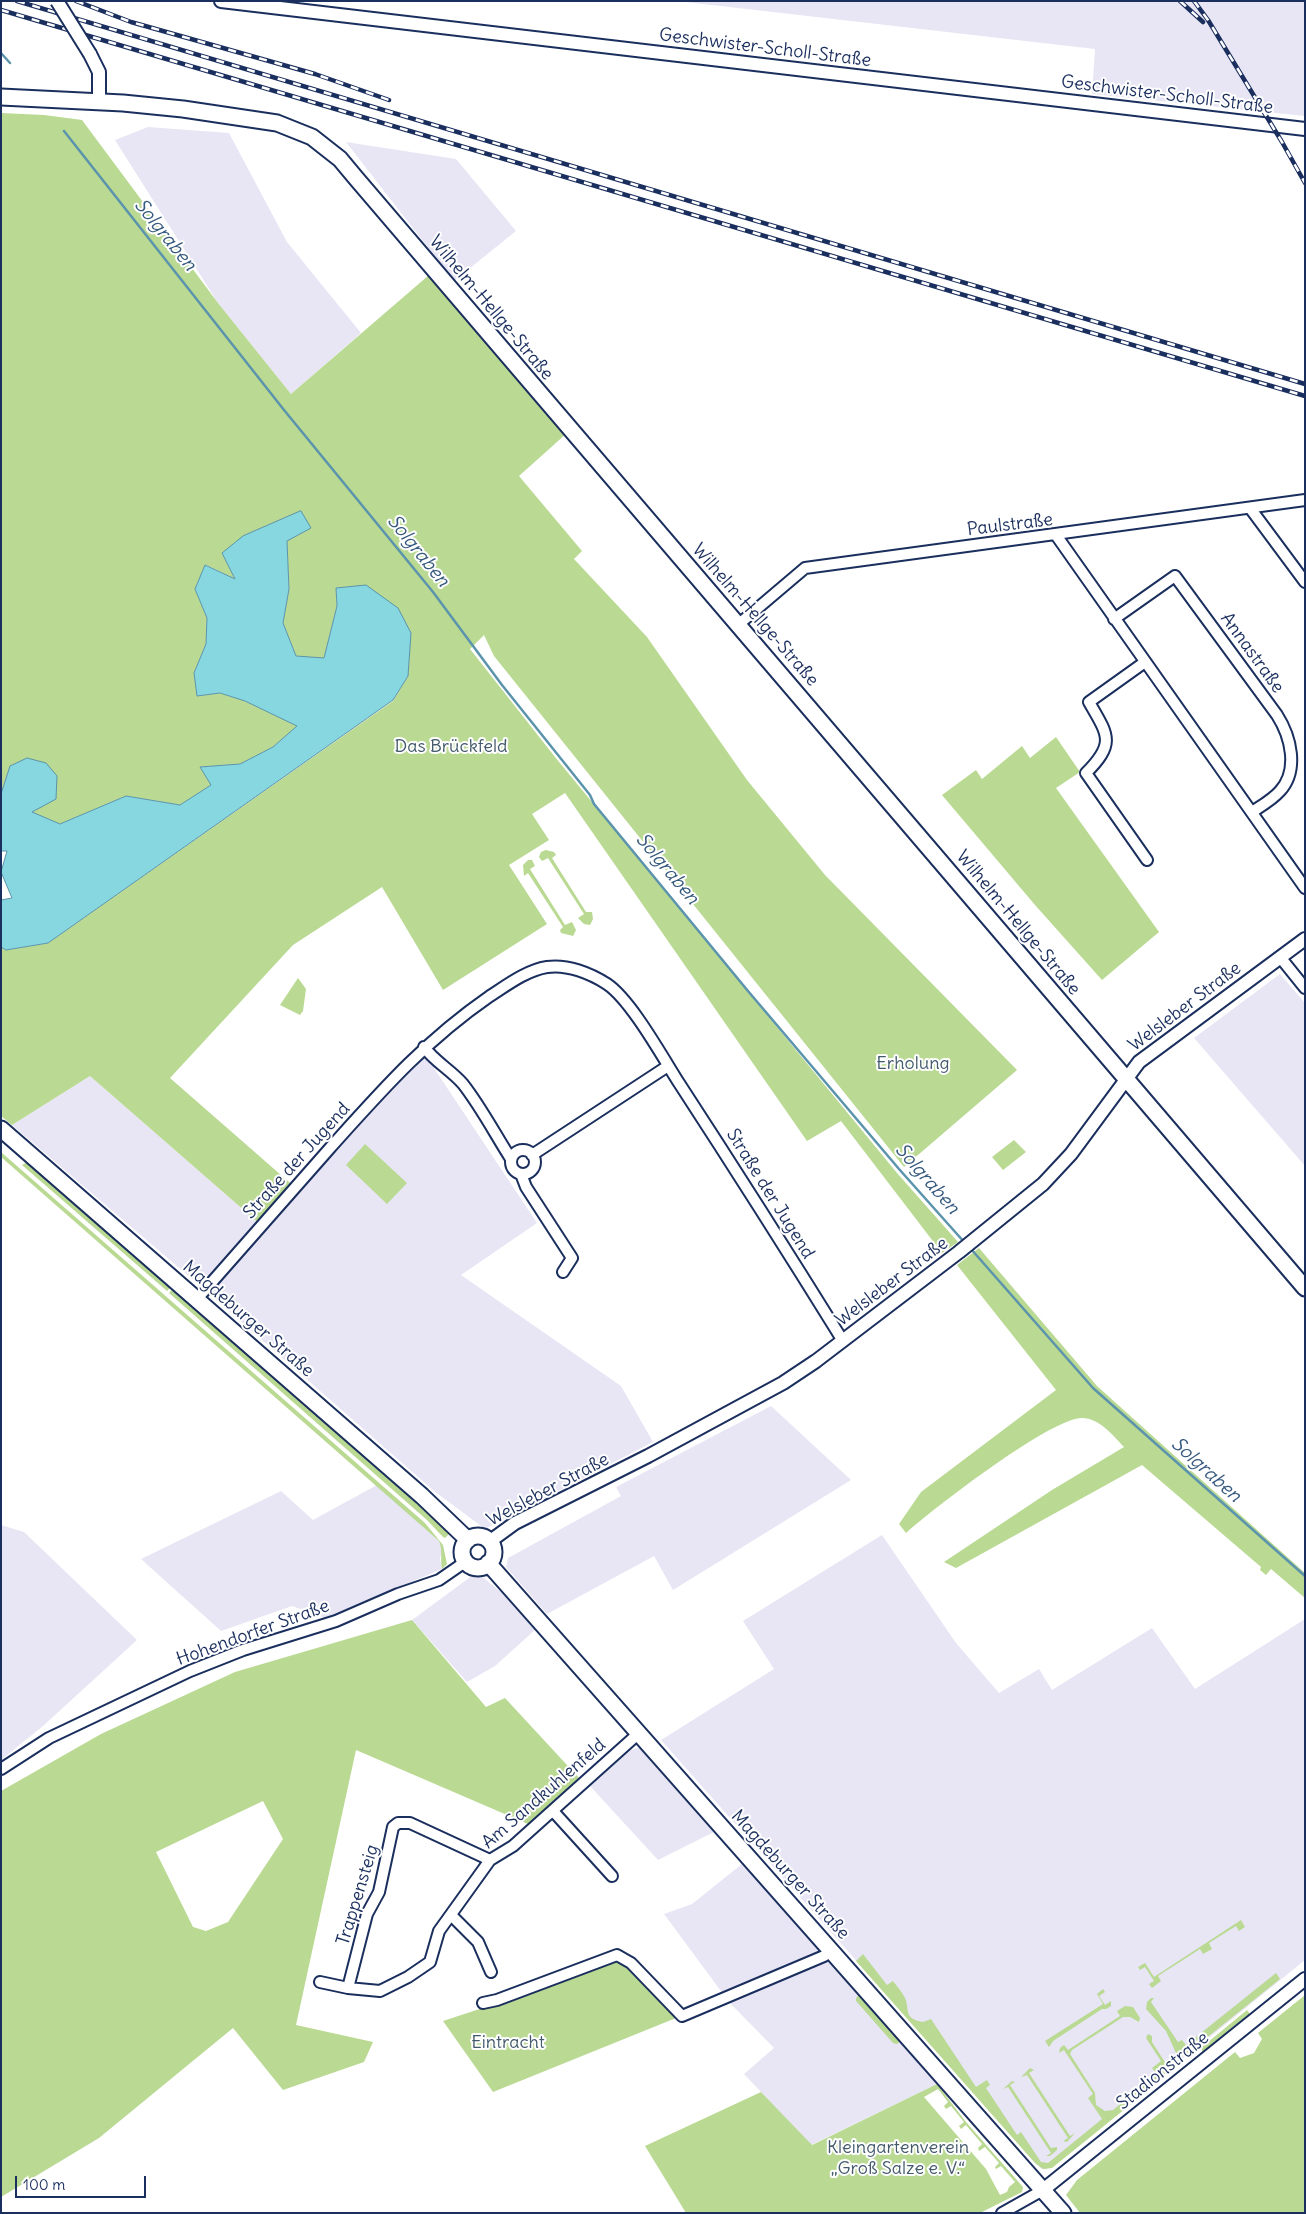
<!DOCTYPE html>
<meta charset="utf-8">
<style>
body{margin:0}
#map{position:relative;width:1306px;height:2214px;overflow:hidden;background:#fff;font-family:Delius,sans-serif}
canvas{display:block}
.frame{position:absolute;inset:0;border:2px solid #1b2f5e;pointer-events:none}
.scale{position:absolute;left:15px;top:2176px;width:131px;height:22px;box-sizing:border-box;border:2px solid #1b2f5e;border-top:0;padding-left:6px;font-size:15px;line-height:18px;white-space:nowrap;color:#1b2f5e;-webkit-text-stroke:4px #fff;paint-order:stroke}
</style>
<div id="map">
<canvas width="1306" height="2214"></canvas>
<div class="frame"></div>
<div class="scale">100 m</div>
</div>
<script>
const g = document.querySelector('canvas').getContext('2d');
g.lineJoin = 'round';
function fillPath(path, color) { g.fillStyle = color; g.fill(path, 'evenodd'); }
function trace(path, color, width, dash) { g.strokeStyle = color; g.lineWidth = width; g.lineCap = dash ? 'butt' : 'round'; g.setLineDash(dash || []); g.stroke(path); }
function label(font, color, halo, rows, align = 'center') {
  g.font = font + ' Delius,sans-serif'; g.lineWidth = 4; g.setLineDash([]); g.textBaseline = 'middle'; g.strokeStyle = halo; g.fillStyle = color; for (const [text, x, y, turn = 0] of rows) {
    g.save(); g.translate(x, y); g.rotate((+turn || 0) * Math.PI / 180); g.textAlign = isNaN(turn) ? turn : align; if (halo) g.strokeText(text, 0, 0); g.fillText(text, 0, 0); g.restore();
  }
}
fillPath(new Path2D(`
 M677,1H1305V116L1092,94L1095,49Z
 M148,127L229,133L287,242L361,333L291,394L218,303L115,140Z
 M346,142L456,159L516,231L454,281Z
 M1280,974L1305,1003V1166L1194,1038Z
 M422,1050L537,1223L461,1275L621,1386L653,1442L485,1529L434,1491L205,1290L12,1125L90,1076L262,1226Z
 M771,1406L851,1480L673,1590L654,1556L547,1614L506,1567L508,1558L621,1496L616,1487Z
 M377,1485L439,1541L443,1550L440,1558L442,1569L325,1618L292,1606L221,1631L141,1559L281,1491L313,1520Z
 M1,1525L24,1532L137,1640L43,1726L1,1760Z
 M882,1535L956,1643L999,1693L1039,1669L1052,1690L1152,1628L1195,1689L1305,1619V1960L1047,2169H1042L1036,2164L661,1740L774,1669L743,1621Z
 M473,1575L484,1578L503,1594L535,1630L495,1666L467,1682L412,1620Z
 M640,1747L714,1832L658,1860L590,1786L631,1750Z
 M742,1864L937,2084L811,2145L744,2074L774,2048L729,2002L664,1914L692,1904Z`), '#e8e6f5');
fillPath(new Path2D(`
 M1,113L44,115L82,120L218,303L291,394L429,275L567,433L519,476L582,551L574,559L647,637L747,780L825,875L1017,1070L904,1167L494,656L484,635L470,649L555,757L897,1173L958,1242L942,1253L841,1121L807,1141L565,793L532,814L549,840L509,865L547,924L443,990L382,887L293,945L170,1078L297,1189L262,1226L90,1076L12,1125L1,1116V947L6,950L48,943L393,701L408,676L336,588L337,606L324,659L296,656L283,623L289,589L287,541L222,552L235,579L206,565L195,589L207,618L206,644L194,673L197,696L220,693L245,701L298,726L273,747L240,764L201,767L211,785L180,805L126,796L60,824L31,812L10,767L1,794Z
 M1056,737L1080,772L1056,788L1159,932L1102,980L1035,905L942,795L976,770L982,779L1022,746L1030,758Z
 M546,850L554,852L556,855L552,858L586,912H592L593,919L590,925L584,924L578,918L584,914L548,858L542,861L539,857L541,852Z
 M528,860H532L535,866L530,869L565,925L572,922L576,930L573,936L561,933L560,930L563,927L528,873L524,876L523,865Z
 M298,978L306,989L303,1011L300,1015L280,1005Z
 M1014,1140L1026,1152L1003,1170L992,1157Z
 M365,1144L407,1183L387,1204L346,1165Z
 M1,1152L425,1523L443,1545L447,1564L442,1569C440,1558 443,1551 439,1541L1,1157Z
 M29,1161L173,1285L167,1291L22,1165Z
 M979,1248L1097,1386L1305,1573V1598L1271,1569L1266,1575L1260,1570L1261,1567L1142,1465L956,1568L944,1562L1052,1490L1124,1447C1114,1436 1098,1417 1081,1418C1048,1420 934,1508 906,1533L899,1524L921,1492L1056,1390L957,1265Z
 M174,1287L295,1391L451,1532L445,1538L443,1537L427,1520L169,1293Z
 M412,1620L486,1707L505,1698L579,1778L528,1824L356,1750L296,2025L373,2042L364,2062L283,2090L233,2028L99,2138L1,2197V1791L101,1734L235,1672ZM263,1801L283,1839L228,1922L206,1931L193,1927L156,1852Z
 M1241,1920L1245,1927L1239,1931L1236,1926L1209,1943L1212,1949L1203,1954L1200,1949L1158,1976L1161,1981L1152,1988L1149,1984L1154,1981L1145,1967L1140,1970L1138,1967L1145,1963L1154,1977Z
 M863,1954L887,1985L893,1981C897,1986 902,1992 905,1998C910,2009 903,2019 923,2022L931,2019L976,2087L987,2080L990,2085L986,2088L1017,2135L1021,2132L1041,2162L1048,2163L1102,2119L1088,2098L1093,2094L1064,2050L1059,2053L1060,2048L1064,2045L1068,2050L1120,2016L1117,2011L1125,2006L1133,2007L1140,2018L1139,2022L1130,2017H1123L1072,2050L1070,2054L1095,2093L1096,2105L1105,2111L1113,2110L1157,2074L1152,2068L1161,2061L1146,2038L1148,2034L1152,2036V2042L1168,2067L1162,2079L1052,2168L1043,2169L1035,2163L856,1961Z
 M618,1958L628,1965L676,2018L493,2092L443,2021L498,2003Z
 M855,1965L1033,2167L1032,2170L854,1968Z
 M1276,1973L1280,1979L1184,2056L1176,2053L1166,2031L1146,2009L1147,2002L1151,1998H1154L1151,2002L1178,2042L1182,2040L1186,2045Z
 M1103,1989L1105,1992L1099,1996L1105,2005L1111,2001V2006L1106,2009H1102L1053,2041L1049,2047L1045,2041L1103,2004L1097,1994Z
 M859,1995L900,2041L897,2044L893,2043L856,2001V1998Z
 M1305,1995V2213H1080L1066,2195L1077,2180L1235,2052L1240,2058L1254,2053L1262,2039L1258,2033Z
 M1247,2010L1250,2014L1202,2053V2047Z
 M1030,2068L1034,2070L1029,2073L1070,2136L1075,2133L1067,2142L1063,2141L1068,2138L1027,2075L1021,2077Z
 M1012,2081L1015,2082L1010,2085L1051,2148L1057,2147V2150L1050,2156H1046L1051,2153L1008,2087L1003,2089Z
 M937,2084L966,2122L1023,2187L1022,2192L980,2213H686L645,2146L761,2092L812,2145ZM938,2089L948,2102L944,2106L946,2109L951,2106L964,2122L959,2126L961,2129L966,2125L982,2144L978,2148L979,2151L985,2147L999,2163L995,2167L996,2169L1001,2166L1015,2182L1009,2187L1007,2192L1000,2195L986,2169L924,2097Z`), '#bad992');
const water = new Path2D(`
 M301,511L311,528L287,541L289,589L283,623L296,656L324,658L337,606L336,588L366,585L398,608L411,633L408,676L393,700L48,943L6,950L1,947V900L12,898L1,872L7,851H1V794L10,766L27,758L46,763L57,776L56,799L32,812L60,824L126,796L180,805L211,785L200,767L240,764L273,747L297,726L245,701L220,693L197,696L194,673L206,644L207,618L195,589L205,565L235,579L222,553L243,536Z`);
fillPath(water, '#86d7e0');
trace(water, '#5b94ac', 1);
trace(new Path2D(`
 M1,53L10,63
 M64,131L284,410L433,592L502,685L590,795L594,804L748,991L899,1169L965,1243
 M971,1249L1093,1388L1305,1576`), '#5b94ac', 2.5);
const minor = new Path2D(`
 M1250,508L1305,582
 M1056,535L1305,888
 M1114,619L1175,576L1277,715C1291,737 1299,770 1280,791C1272,800 1261,806 1252,812
 M739,624L805,568L1305,500
 M1145,662L1089,702C1108,735 1116,743 1086,773L1147,860
 M1280,957L1305,988
 M424,1047C435,1062 451,1070 463,1084C481,1107 495,1134 511,1159
 M511 1162a12 12 0 1 1 24 0a12 12 0 1 1-24 0Z
 M532,1155L668,1066
 M521,1174L526,1187L572,1258L563,1272
 M197,1299C241,1249 286,1198 330,1148C383,1089 425,1041 490,996C507,985 527,970 547,967C567,964 590,973 607,984C631,1000 663,1058 679,1083C735,1169 789,1254 843,1341
 M1,1769L49,1738L190,1671L243,1650L336,1621L398,1594L439,1580L465,1562
 M553,1811L612,1876
 M451,1915L478,1942L491,1972
 M320,1982L348,1988L380,1991L408,1977L430,1962L439,1931L490,1860L513,1846L639,1733
 M348,1988L367,1914L379,1892L393,1827L398,1823H410L490,1860
 M483,2003L497,2000L617,1955L631,1963L682,2016L824,1956L832,1950
 M1002,2213L1043,2190`);
const tertiary = new Path2D(`
 M221,1L1305,129
 M90,54L99,72V101
 M489,1542L515,1523L648,1456L783,1383L816,1361L959,1252L1043,1184L1071,1154L1139,1062L1305,939
 M1043,2190L1305,1979`);
const secondary = new Path2D(`
 M1,97L123,103L183,109L277,123L312,137L340,159L355,177L1305,1288
 M1,1129L422,1496L468,1540
 M462 1552a16 16 0 1 1 32 0a16 16 0 1 1-32 0Z
 M488,1563L1063,2213`);
trace(minor, '#1b2f5e', 14);
trace(tertiary, '#1b2f5e', 16);
trace(secondary, '#1b2f5e', 19);
trace(minor, '#fff', 10);
trace(tertiary, '#fff', 12);
trace(secondary, '#fff', 15);
const rail = new Path2D(`
 M17,1L1305,384
 M76,1L131,22L315,74L389,100
 M1180,1L1203,22
 M1194,1L1208,20L1282,142L1305,183
 M1,10L1305,396`);
trace(rail, '#1b2f5e', 4.5);
trace(rail, '#fff', 2.5, [8]);
const tertiaryBridge = new Path2D(`
 M57,1L90,54`);
trace(tertiaryBridge, '#1b2f5e', 16, []);
trace(tertiaryBridge, '#fff', 12);
label('18px', '#1b2f5e', '#fff', [
 ["Geschwister-Scholl-Straße",765,48,7],
 ["Geschwister-Scholl-Straße",1167,95,7],
 ["Wilhelm-Hellge-Straße",491,308,50],
 ["Paulstraße",1010,525,-7],
 ["Wilhelm-Hellge-Straße",755,615,49],
 ["Annastraße",1252,653,54],
 ["Wilhelm-Hellge-Straße",1018,923,50],
 ["Welsleber Straße",1185,1007,-37],
 ["Straße der Jugend",297,1161,-48],
 ["Straße der Jugend",770,1194,58],
 ["Welsleber Straße",892,1282,-37],
 ["Magdeburger Straße",248,1319,41],
 ["Welsleber Straße",548,1490,-28],
 ["Hohendorfer Straße",253,1633,-20],
 ["Am Sandkuhlenfeld",544,1794,-41],
 ["Magdeburger Straße",790,1875,48],
 ["Trappensteig",358,1895,-73],
 ["Stadionstraße",1163,2071,-39]
]);
label('18px', '#435a6b', '#fff', [
 ["Das Brückfeld",451,747],
 ["Erholung",913,1064],
 ["Eintracht",508,2043],
 ["Kleingartenverein",898,2148],
 ["„Groß Salze e. V.“",898,2169]
]);
label('italic 19px', '#36597e', '#fff', [
 ["Solgraben",165,235,51],
 ["Solgraben",418,551,51],
 ["Solgraben",667,869,50],
 ["Solgraben",927,1179,49],
 ["Solgraben",1206,1470,42]
]);
</script>
